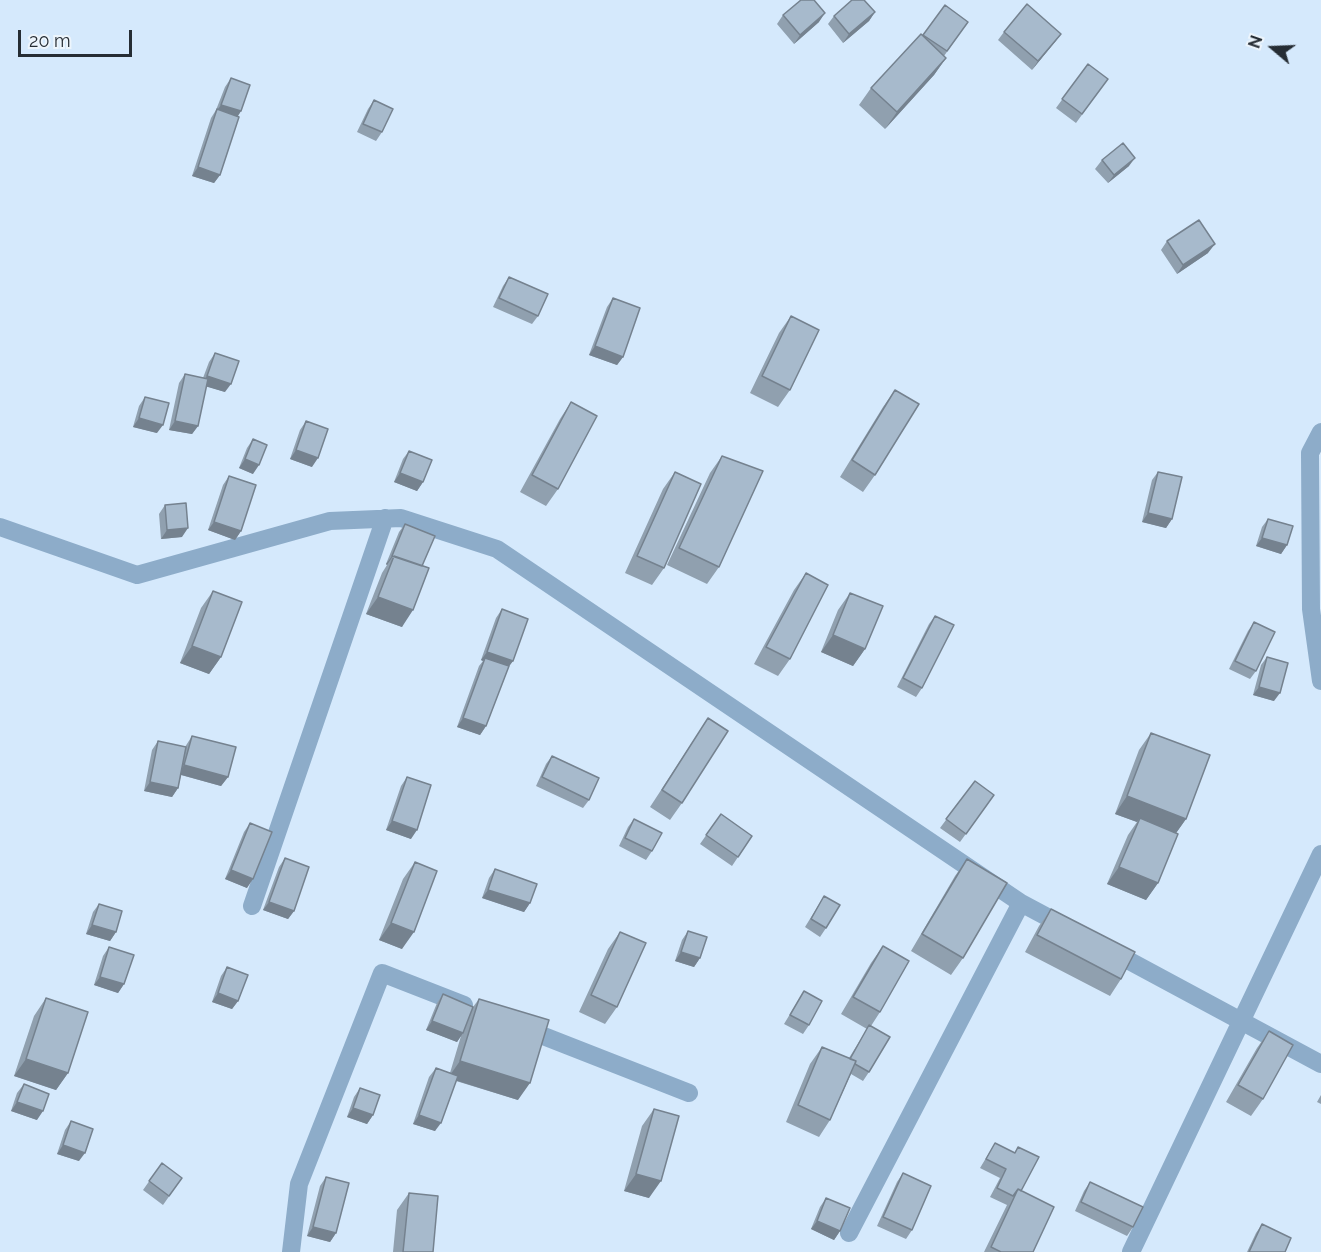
<!DOCTYPE html>
<style>
body{margin:0}
#map{position:relative;width:1321px;height:1252px;overflow:hidden;background:#d5e9fc;font-family:Raleway,sans-serif}
canvas{display:block}
.north{position:absolute;left:1243px;top:18px;width:60px;height:60px;-webkit-text-stroke:4px #edf5fc;paint-order:stroke;rotate:289deg;font-size:16px;font-weight:700;line-height:24px;text-align:center;color:#262d34}
.north::after{content:'';display:block;margin:auto;width:21px;height:27px;background:#262d34;clip-path:polygon(50% 0,100% 100%,50% 72%,0 100%)}
.scale{position:absolute;left:18px;top:30px;width:114px;height:27px;box-sizing:border-box;border:3px solid #262d34;border-top:0;padding-left:8px;font-size:18px;line-height:21px;white-space:nowrap;color:#262d34;-webkit-text-stroke:4px #edf5fc;paint-order:stroke}
</style>
<div id="map">
<canvas width="1321" height="1252"></canvas>
<div class="north">N</div>
<div class="scale">20 m</div>
</div>
<script>
const g = document.querySelector('canvas').getContext('2d');
g.lineJoin = 'round';
function trace(path, color, width, dash) { g.strokeStyle = color; g.lineWidth = width; g.lineCap = dash ? 'butt' : 'round'; g.setLineDash(dash || []); g.stroke(path); }
function fillPath(path, color) { g.fillStyle = color; g.fill(path, 'evenodd'); }
trace(new Path2D(`
 M1321,432L1310,453L1311,609L1321,681
 M0,527L137,575L330,521L401,518L497,549L1021,903L1066,927
 M252,906L385,518
 M1109,950L1321,1064
 M523,1028L689,1093
 M849,1233L1021,903
 M291,1252L299,1184L382,973L464,1005
 M1131,1252L1321,854`), '#8dacc9', 18);
fillPath(new Path2D(`
 M945,5L968,22L944,56L946,58L934,75L885,129L859,105L871,88L922,36Z
 M875,12L869,21L843,43L828,24L834,16Z
 M783,15L819,22L794,44L777,24Z
 M1004,32L1061,34L1032,70L998,40Z
 M1088,64L1108,79L1076,123L1056,108Z
 M231,78L241,111L238,116L220,175L214,183L192,176L211,118L216,110L225,87Z
 M374,100L382,132L376,141L357,132L368,109Z
 M1102,160L1129,166L1108,183L1095,169Z
 M1167,241L1208,253L1177,274L1161,250Z
 M509,277L538,316L532,324L493,307L503,286Z
 M613,298L623,357L617,365L589,355L607,307Z
 M791,316L790,390L778,407L750,393L779,333Z
 M215,353L225,392L206,386L198,426L192,434L169,430L179,383L185,374L203,378L209,362Z
 M895,390L875,475L863,492L840,477L883,407Z
 M145,397L157,433L133,427L139,406Z
 M571,402L558,489L546,506L520,492L560,419Z
 M306,421L312,467L290,459L300,430Z
 M253,439V474L239,468L247,448Z
 M409,451L423,482L417,491L394,482L403,459Z
 M722,456L719,567L707,584L667,565L710,473Z
 M675,472L664,568L652,585L625,573L663,489Z
 M1158,472L1172,519L1166,528L1142,522L1152,480Z
 M229,476L241,531L235,540L208,530L223,485Z
 M165,505L182,537L161,539L159,514Z
 M1268,519L1287,545L1281,554L1256,546L1262,527Z
 M405,524L422,566L402,627L366,614L382,573L387,565L386,564L399,532Z
 M806,573L790,659L778,676L754,664L794,590Z
 M213,591L221,657L209,674L180,663L201,608Z
 M850,593L865,649L853,666L821,652L838,610Z
 M502,609L513,661L509,666L486,726L480,735L457,727L479,666L483,661L481,660L496,618Z
 M935,616L922,688L916,697L897,687L929,624Z
 M1254,622L1256,671L1250,679L1229,669L1248,631Z
 M1267,657L1274,701L1253,695L1261,665Z
 M708,718L682,803L670,820L650,807Z
 M1151,733L1186,819L1176,833L1158,883L1146,900L1107,884L1128,835L1137,822L1115,814L1139,750Z
 M192,736L228,777L221,786L181,775L178,788L172,797L144,791L152,750L158,741L185,747Z
 M552,756L589,800L583,808L536,786L546,764Z
 M407,777L411,839L386,830L401,786Z
 M975,781L994,795L960,842L940,828Z
 M721,814L752,836L732,866L700,844Z
 M634,819L652,851L646,860L619,846L628,827Z
 M250,823L247,888L225,879L244,832Z
 M285,858L294,911L288,919L263,910L279,867Z
 M967,859L963,958L951,975L911,951L955,876Z
 M415,862L402,949L379,940L403,879Z
 M495,869L530,903L524,912L482,898L489,878Z
 M824,896L826,928L820,937L805,927Z
 M99,904L116,932L110,941L86,934L93,912Z
 M1051,909L1121,979L1110,996L1025,952L1039,926Z
 M688,931L700,958L694,967L675,961L682,940Z
 M620,932L617,1007L605,1024L579,1012L608,949Z
 M883,946L880,1012L871,1026L869,1072L863,1081L851,1074L830,1120L819,1137L786,1122L810,1064L822,1047L849,1058L867,1029L841,1014L871,963Z
 M109,947L124,984L118,993L94,985L103,956Z
 M227,967L238,1001L232,1009L212,1002L221,976Z
 M804,991L809,1025L803,1034L784,1024Z
 M443,994L473,1007L479,999L518,1100L456,1081L435,1131L413,1124L429,1077L436,1068L450,1073L461,1036L457,1042L426,1030L437,1003Z
 M46,998L68,1073L56,1090L14,1076L34,1016Z
 M1269,1031L1263,1099L1251,1116L1226,1102L1257,1048Z
 M24,1084L37,1120L11,1111L17,1093Z
 M360,1088L373,1115L367,1124L347,1117L354,1097Z
 M1321,1095V1104L1317,1102Z
 M654,1109L649,1198L624,1191L642,1126Z
 M71,1121L79,1161L57,1154L65,1130Z
 M995,1143L1014,1153L1018,1147L1021,1191L1033,1252H984L1007,1205L990,1197L1000,1178L980,1168Z
 M162,1163L182,1178L163,1205L143,1190Z
 M903,1173L912,1230L906,1239L877,1226L897,1182Z
 M326,1177L336,1233L330,1242L307,1236L320,1186Z
 M1090,1182L1133,1227L1127,1236L1075,1211L1084,1191Z
 M409,1193L433,1252H393L397,1210Z
 M826,1198L840,1231L834,1240L811,1229L820,1207Z
 M1262,1224L1285,1252H1247L1256,1233Z`), '#90a0af');
fillPath(new Path2D(`
 M875,12L869,21L843,43L849,34Z
 M825,13L819,22L794,44L800,35Z
 M1061,34L1055,42L1032,70L1038,61Z
 M946,58L934,75L885,129L897,112Z
 M221,105L241,111L235,120L215,113Z
 M1135,158L1129,166L1108,183L1114,175Z
 M198,167L220,175L214,183L192,176Z
 M1215,244L1208,253L1177,274L1183,265Z
 M595,346L623,357L617,365L589,355Z
 M207,376L231,384L225,392L201,385Z
 M139,418L163,425L157,433L133,427Z
 M175,421L198,426L192,434L169,430Z
 M296,450L318,458L312,467L290,459Z
 M245,459L259,465L253,474L239,468Z
 M400,473L423,482L417,491L394,482Z
 M1148,513L1172,519L1166,528L1142,522Z
 M214,522L241,531L235,540L208,530Z
 M188,528L182,537L161,539L167,530Z
 M1262,538L1287,545L1281,554L1256,546Z
 M392,556H393L387,565L386,564Z
 M378,597L413,610L402,627L366,614Z
 M833,635L865,649L853,666L821,652Z
 M192,646L221,657L209,674L180,663Z
 M487,652L513,661L507,669L485,658L483,661L481,660Z
 M1259,687L1280,693L1274,701L1253,695Z
 M463,718L486,726L480,735L457,727Z
 M184,765L228,777L221,786L178,774Z
 M150,782L178,788L172,797L144,791Z
 M1127,796L1186,819L1174,836L1140,818L1137,822L1115,814Z
 M392,821L417,830L411,839L386,830Z
 M1119,867L1158,883L1146,900L1107,884Z
 M231,870L253,879L247,888L225,879Z
 M488,890L530,903L524,912L482,898Z
 M269,902L294,911L288,919L263,910Z
 M391,923L414,932L402,949L379,940Z
 M92,925L116,932L110,941L86,934Z
 M681,952L700,958L694,967L675,961Z
 M100,977L124,984L118,993L94,985Z
 M218,993L238,1001L232,1009L212,1002Z
 M432,1021L463,1033L457,1042L426,1030Z
 M26,1059L68,1073L56,1090L14,1076Z
 M460,1061L530,1083L518,1100L448,1078Z
 M17,1102L43,1111L37,1120L11,1111Z
 M353,1108L373,1115L367,1124L347,1117Z
 M419,1115L441,1123L435,1131L413,1124Z
 M63,1145L85,1153L79,1161L57,1154Z
 M636,1174L661,1181L649,1198L624,1191Z
 M817,1221L840,1231L834,1240L811,1229Z
 M313,1227L336,1233L330,1242L307,1236Z`), '#75828f');
const building = new Path2D(`
 M801,0H814L825,13L800,35L783,15Z
 M852,0H864L875,12L849,34L834,16Z
 M1027,4L1061,34L1038,61L1004,32Z
 M945,5L968,22L947,51L923,35Z
 M921,34L946,58L897,112L871,88Z
 M1088,64L1108,79L1082,114L1062,99Z
 M231,78L250,85L241,111L221,105Z
 M374,100L393,109L382,132L363,124Z
 M217,109L239,117L220,175L198,167Z
 M1123,143L1135,158L1114,175L1102,160Z
 M1199,220L1215,244L1183,265L1167,241Z
 M509,277L548,294L538,316L499,298Z
 M613,298L640,308L623,357L595,346Z
 M791,316L819,330L790,390L762,376Z
 M215,353L239,361L231,384L207,376Z
 M185,374L208,379L198,426L175,421Z
 M895,390L919,404L875,475L852,460Z
 M145,397L169,403L163,425L139,418Z
 M571,402L597,416L558,489L532,475Z
 M306,421L328,429L318,458L296,450Z
 M253,439L267,445L259,465L245,459Z
 M409,451L432,460L423,482L400,473Z
 M722,456L763,471L719,567L679,548Z
 M675,472L701,484L664,568L637,556Z
 M1158,472L1182,477L1172,519L1148,513Z
 M229,476L256,485L241,531L214,522Z
 M186,503L188,528L167,530L165,505Z
 M1268,519L1293,526L1287,545L1262,538Z
 M405,524L435,536L422,566L392,556Z
 M394,556L429,568L413,610L378,597Z
 M806,573L828,585L790,659L766,647Z
 M213,591L242,602L221,657L192,646Z
 M850,593L883,606L865,649L833,635Z
 M502,609L528,619L513,661L487,652Z
 M935,616L954,625L922,688L903,678Z
 M1254,622L1275,632L1256,671L1235,661Z
 M1267,657L1288,663L1280,693L1259,687Z
 M485,658L509,666L486,726L463,718Z
 M708,718L728,731L682,803L662,790Z
 M1151,733L1210,755L1186,819L1127,796Z
 M192,736L236,747L228,777L184,765Z
 M158,741L186,747L178,788L150,782Z
 M552,756L599,778L589,800L542,777Z
 M407,777L431,785L417,830L392,821Z
 M975,781L994,795L966,834L946,819Z
 M721,814L752,836L738,857L706,835Z
 M1140,818L1178,834L1158,883L1119,867Z
 M634,819L662,833L652,851L625,838Z
 M250,823L272,832L253,879L231,870Z
 M285,858L309,867L294,911L269,902Z
 M967,859L1007,883L963,958L922,934Z
 M415,862L437,871L414,932L391,923Z
 M495,869L537,884L530,903L488,890Z
 M824,896L840,905L826,928L811,919Z
 M99,904L122,911L116,932L92,925Z
 M1051,909L1135,952L1121,979L1037,935Z
 M688,931L707,937L700,958L681,952Z
 M620,932L646,943L617,1007L591,995Z
 M883,946L909,961L880,1012L853,997Z
 M109,947L134,955L124,984L100,977Z
 M227,967L248,975L238,1001L218,993Z
 M804,991L822,1001L809,1025L790,1015Z
 M443,994L473,1007L463,1033L432,1021Z
 M46,998L88,1012L68,1073L26,1059Z
 M479,999L549,1020L530,1083L460,1061Z
 M869,1025L890,1037L869,1072L855,1064L856,1061L850,1059Z
 M1269,1031L1293,1045L1263,1099L1238,1085Z
 M822,1047L856,1061L830,1120L798,1105Z
 M436,1068L458,1076L441,1123L419,1115Z
 M24,1084L49,1094L43,1111L17,1102Z
 M360,1088L380,1095L373,1115L353,1108Z
 M654,1109L679,1116L661,1181L636,1174Z
 M71,1121L93,1129L85,1153L63,1145Z
 M995,1143L1015,1153L1018,1147L1039,1157L1021,1191L1018,1189L1013,1196L997,1188L1006,1169L986,1159Z
 M162,1163L182,1178L169,1196L149,1181Z
 M903,1173L931,1186L912,1230L883,1217Z
 M326,1177L349,1183L336,1233L313,1227Z
 M1090,1182L1143,1207L1133,1227L1081,1202Z
 M1018,1189L1054,1207L1033,1252H1001L991,1247Z
 M409,1193L438,1196L433,1252H403Z
 M826,1198L850,1208L840,1231L817,1221Z
 M1262,1224L1291,1238L1285,1252H1249Z`);
fillPath(building, '#a7bacc');
trace(building, '#75828f', 1.5);
</script>
